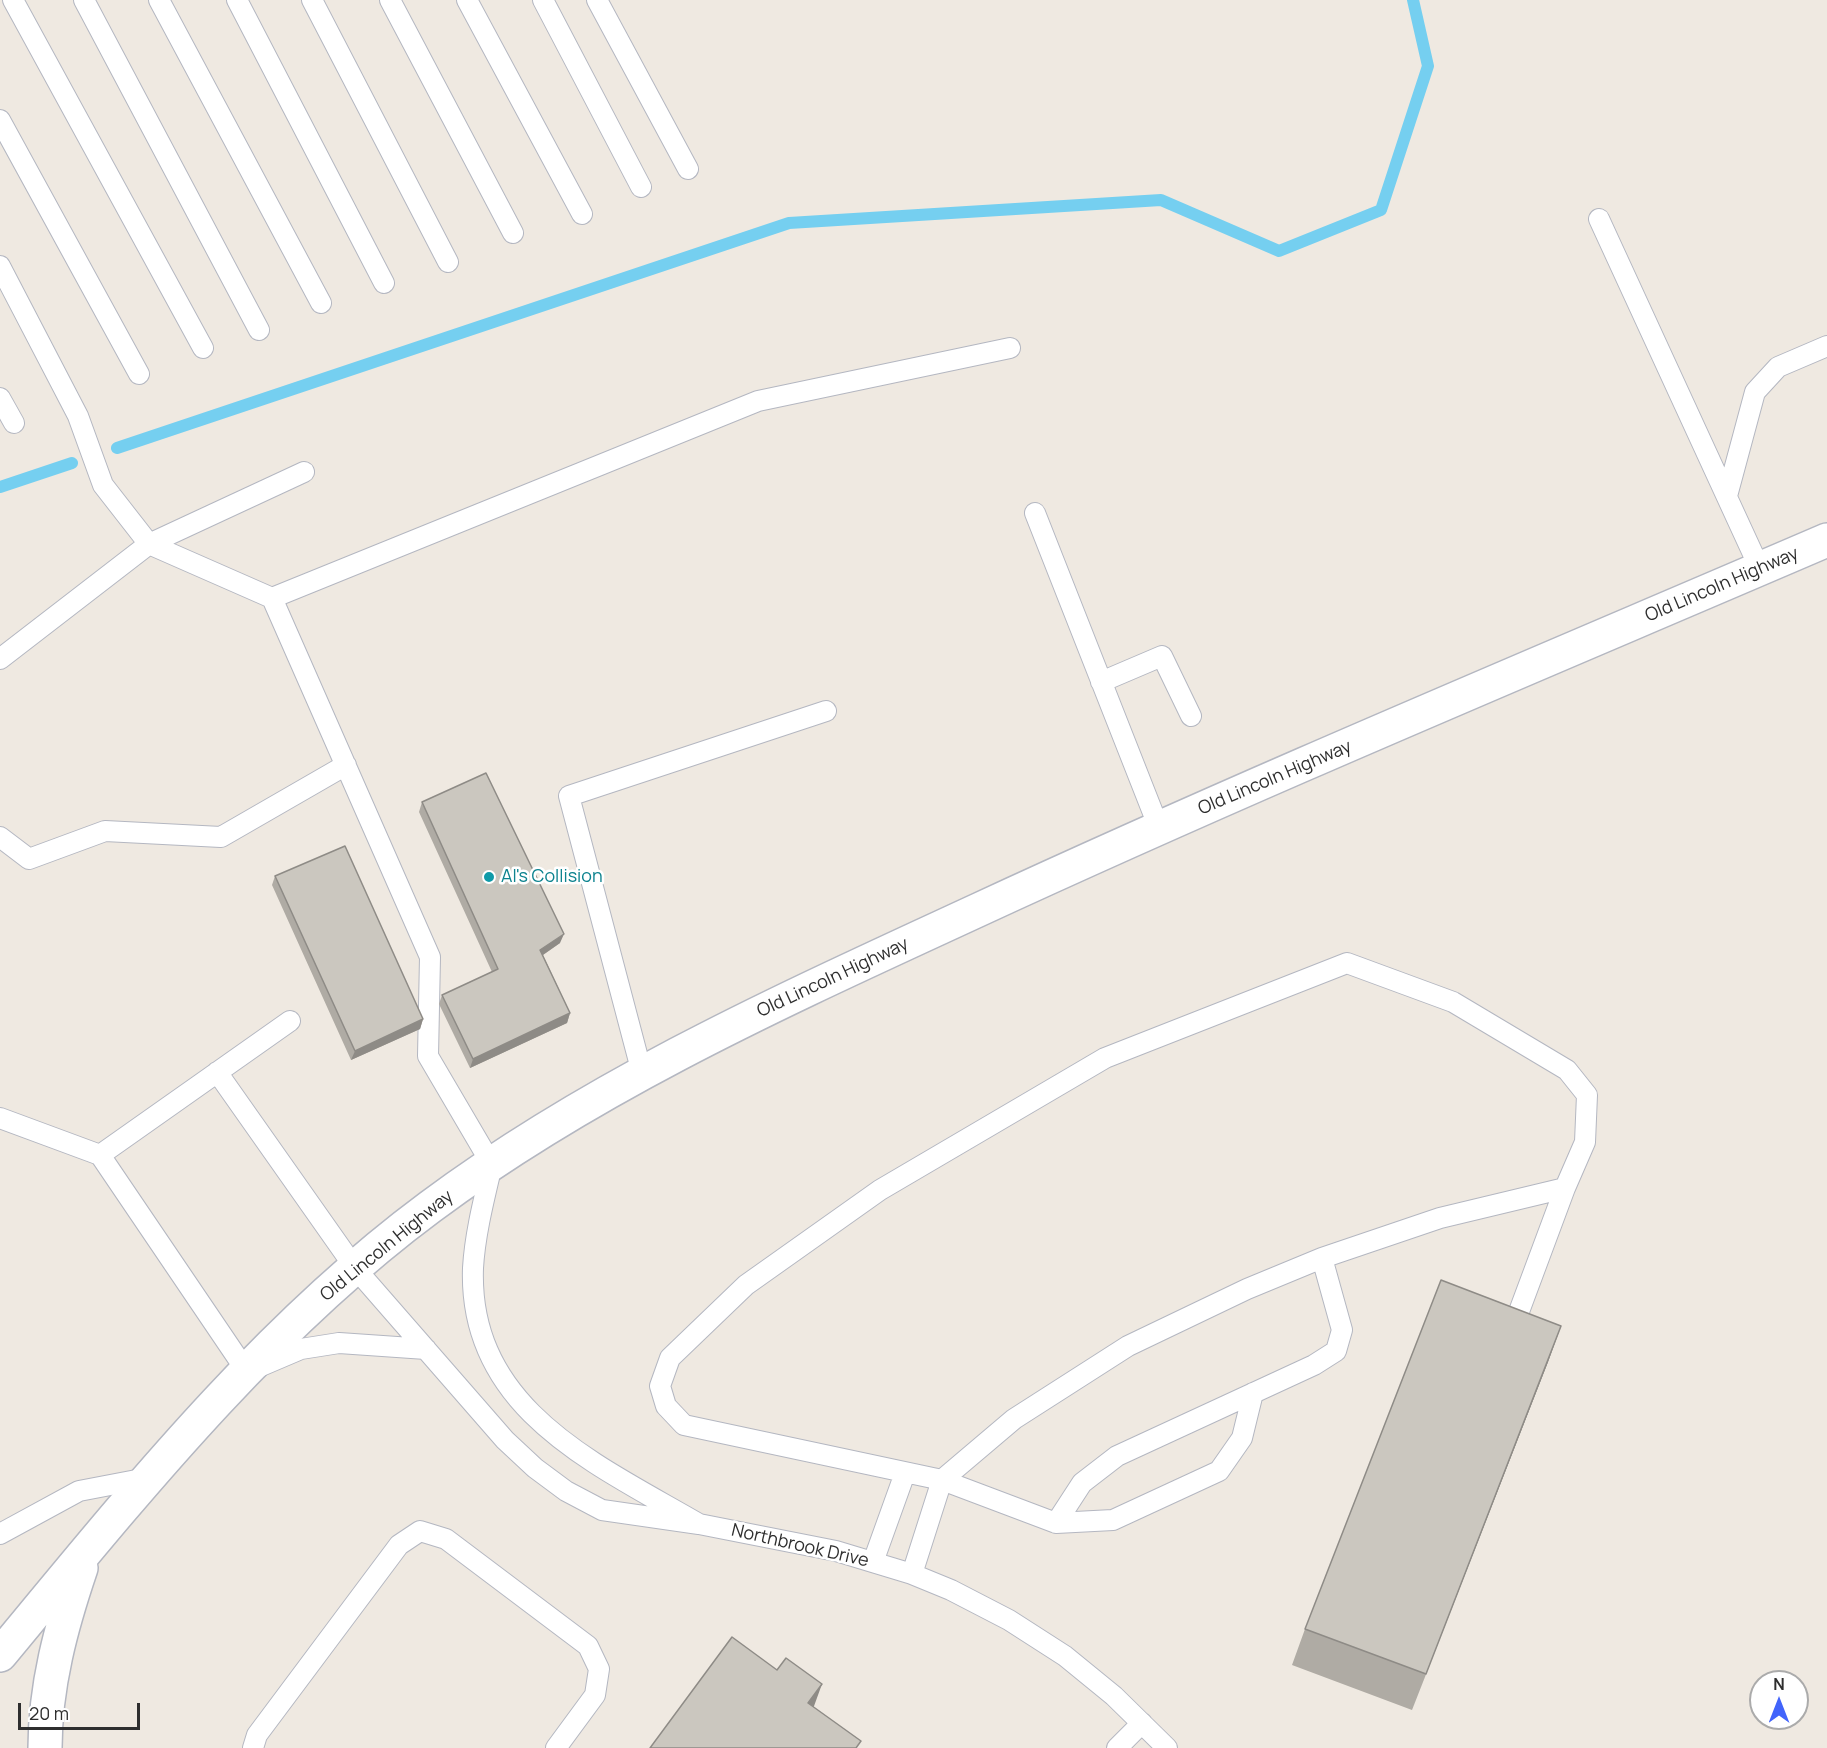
<!DOCTYPE html>
<style>
body{margin:0}
#map{position:relative;width:1827px;height:1748px;overflow:hidden;background:#efe9e1;font-family:Manrope,sans-serif}
canvas{display:block}
.north{position:absolute;left:1749px;top:1670px;width:60px;height:60px;box-sizing:border-box;background:#fff;border:2px solid #ababab;border-radius:50%;rotate:0deg;font-size:16px;font-weight:700;line-height:24px;text-align:center;color:#2e2e2e}
.north::after{content:'';display:block;margin:auto;width:21px;height:27px;background:#4264fb;clip-path:polygon(50% 0,100% 100%,50% 72%,0 100%)}
.scale{position:absolute;left:18px;top:1703px;width:122px;height:27px;box-sizing:border-box;border:3px solid #2e2e2e;border-top:0;padding-left:8px;font-size:18px;line-height:21px;white-space:nowrap;color:#2e2e2e;-webkit-text-stroke:4px #fff;paint-order:stroke}
</style>
<div id="map">
<canvas width="1827" height="1748"></canvas>
<div class="north">N</div>
<div class="scale">20 m</div>
</div>
<script>
const g = document.querySelector('canvas').getContext('2d');
g.lineJoin = 'round';
function trace(path, color, width, dash) { g.strokeStyle = color; g.lineWidth = width; g.lineCap = dash ? 'butt' : 'round'; g.setLineDash(dash || []); g.stroke(path); }
function fillPath(path, color) { g.fillStyle = color; g.fill(path, 'evenodd'); }
function label(font, color, halo, rows, align = 'center') {
  g.font = font + ' Manrope,sans-serif'; g.lineWidth = 5; g.setLineDash([]); g.textBaseline = 'middle'; g.strokeStyle = halo; g.fillStyle = color; for (const [text, x, y, turn = 0] of rows) {
    g.save(); g.translate(x, y); g.rotate((+turn || 0) * Math.PI / 180); g.textAlign = isNaN(turn) ? turn : align; if (halo) g.strokeText(text, 0, 0); g.fillText(text, 0, 0); g.restore();
  }
}
trace(new Path2D(`
 M117,448L789,223L1161,200L1279,251L1381,210L1428,66L1413,0
 M0,487L72,463`), '#75cff0', 12);
const service = new Path2D(`
 M13,0L203,348
 M84,0L259,330
 M159,0L321,303
 M237,0L384,283
 M312,0L448,262
 M390,0L513,233
 M467,0L582,214
 M543,0L641,187
 M597,0L688,169
 M0,120L139,374
 M1599,219L1760,569
 M0,266L78,416L103,485L149,544L272,598L430,957L428,1056L492,1165C484,1199 475,1234 473,1268C468,1409 596,1464 699,1524
 M0,398L14,423
 M1727,496L1755,392L1778,367L1827,346
 M1035,513L1159,828
 M272,598L758,401L1010,348
 M0,659L149,544L304,472
 M1101,682L1162,656L1191,716
 M0,837L29,859L105,831L221,837L346,765
 M217,1072L355,1268L505,1440L535,1468L566,1491L602,1510L699,1524L836,1551L912,1574L951,1590L1009,1620L1065,1656L1114,1696L1167,1748
 M642,1073L569,796L826,711
 M0,1118L100,1155L247,1372L301,1349L339,1343L426,1349
 M100,1155L290,1021
 M1511,1333L1565,1188
 M1056,1523L1113,1520L1219,1471L1242,1438L1253,1393
 M0,1534L79,1491L147,1478
 M873,1562L905,1473
 M912,1574L942,1480L1014,1419L1128,1346L1247,1289L1322,1258L1440,1218L1565,1188L1585,1142L1587,1095L1567,1070L1453,1002L1347,963L1105,1058L880,1190L746,1285L670,1358L660,1386L666,1406L684,1425L942,1480L1056,1523L1082,1483L1117,1456L1314,1365L1336,1351L1342,1330L1322,1258
 M253,1748L257,1735L399,1545L420,1531L446,1539L588,1646L599,1669L595,1695L556,1748
 M1117,1748L1142,1723`);
const secondary = new Path2D(`
 M0,1655C131,1497 264,1330 430,1207C597,1083 788,998 976,911C1257,781 1543,662 1827,540
 M45,1748C45,1686 61,1627 81,1568`);
trace(service, '#b4b7c1', 22);
trace(secondary, '#b4b7c1', 36);
trace(service, '#fff', 20);
trace(secondary, '#fff', 33);
fillPath(new Path2D(`
 M422,802L560,943L543,955L570,1013L567,1023L470,1068L439,1004L442,995L492,972L419,812Z
 M275,876L423,1019L420,1029L351,1060L272,885Z
 M1561,1326L1548,1362L1412,1710L1292,1665L1305,1629Z`), '#afaba4');
fillPath(new Path2D(`
 M564,934L560,943L537,959L540,950Z
 M570,1013L567,1023L470,1068L473,1059Z
 M423,1019L420,1029L351,1060L355,1051Z
 M1561,1326L1548,1362L1412,1710L1426,1674Z
 M822,1684L809,1720L808,1703Z`), '#8e8b86');
const building = new Path2D(`
 M486,773L564,934L540,950L570,1013L473,1059L442,995L498,969L422,802Z
 M345,846L423,1019L355,1051L275,876Z
 M1441,1280L1561,1326L1426,1674L1305,1629Z
 M732,1637L777,1670L786,1658L822,1684L808,1703L861,1741L856,1748H650Z`);
fillPath(building, '#cbc7bf');
trace(building, '#8e8b86', 1.5);
for (const [x, y, r, color] of [
 [489,877,6,"#0f9aa8"]
]) { const dot = new Path2D(); dot.arc(x, y, r, 0, 2 * Math.PI); g.fillStyle = color; g.fill(dot); trace(dot, '#fff', 2); }
label('18px', '#2e2e2e', '#fff', [
 ["Old Lincoln Highway",1722,585,-23],
 ["Old Lincoln Highway",1275,778,-23],
 ["Old Lincoln Highway",833,978,-25],
 ["Old Lincoln Highway",387,1246,-39],
 ["Northbrook Drive",800,1546,13]
]);
label('18px', '#0d838f', '#fff', [
 ["Al's Collision",501,877]
], 'left');
</script>
